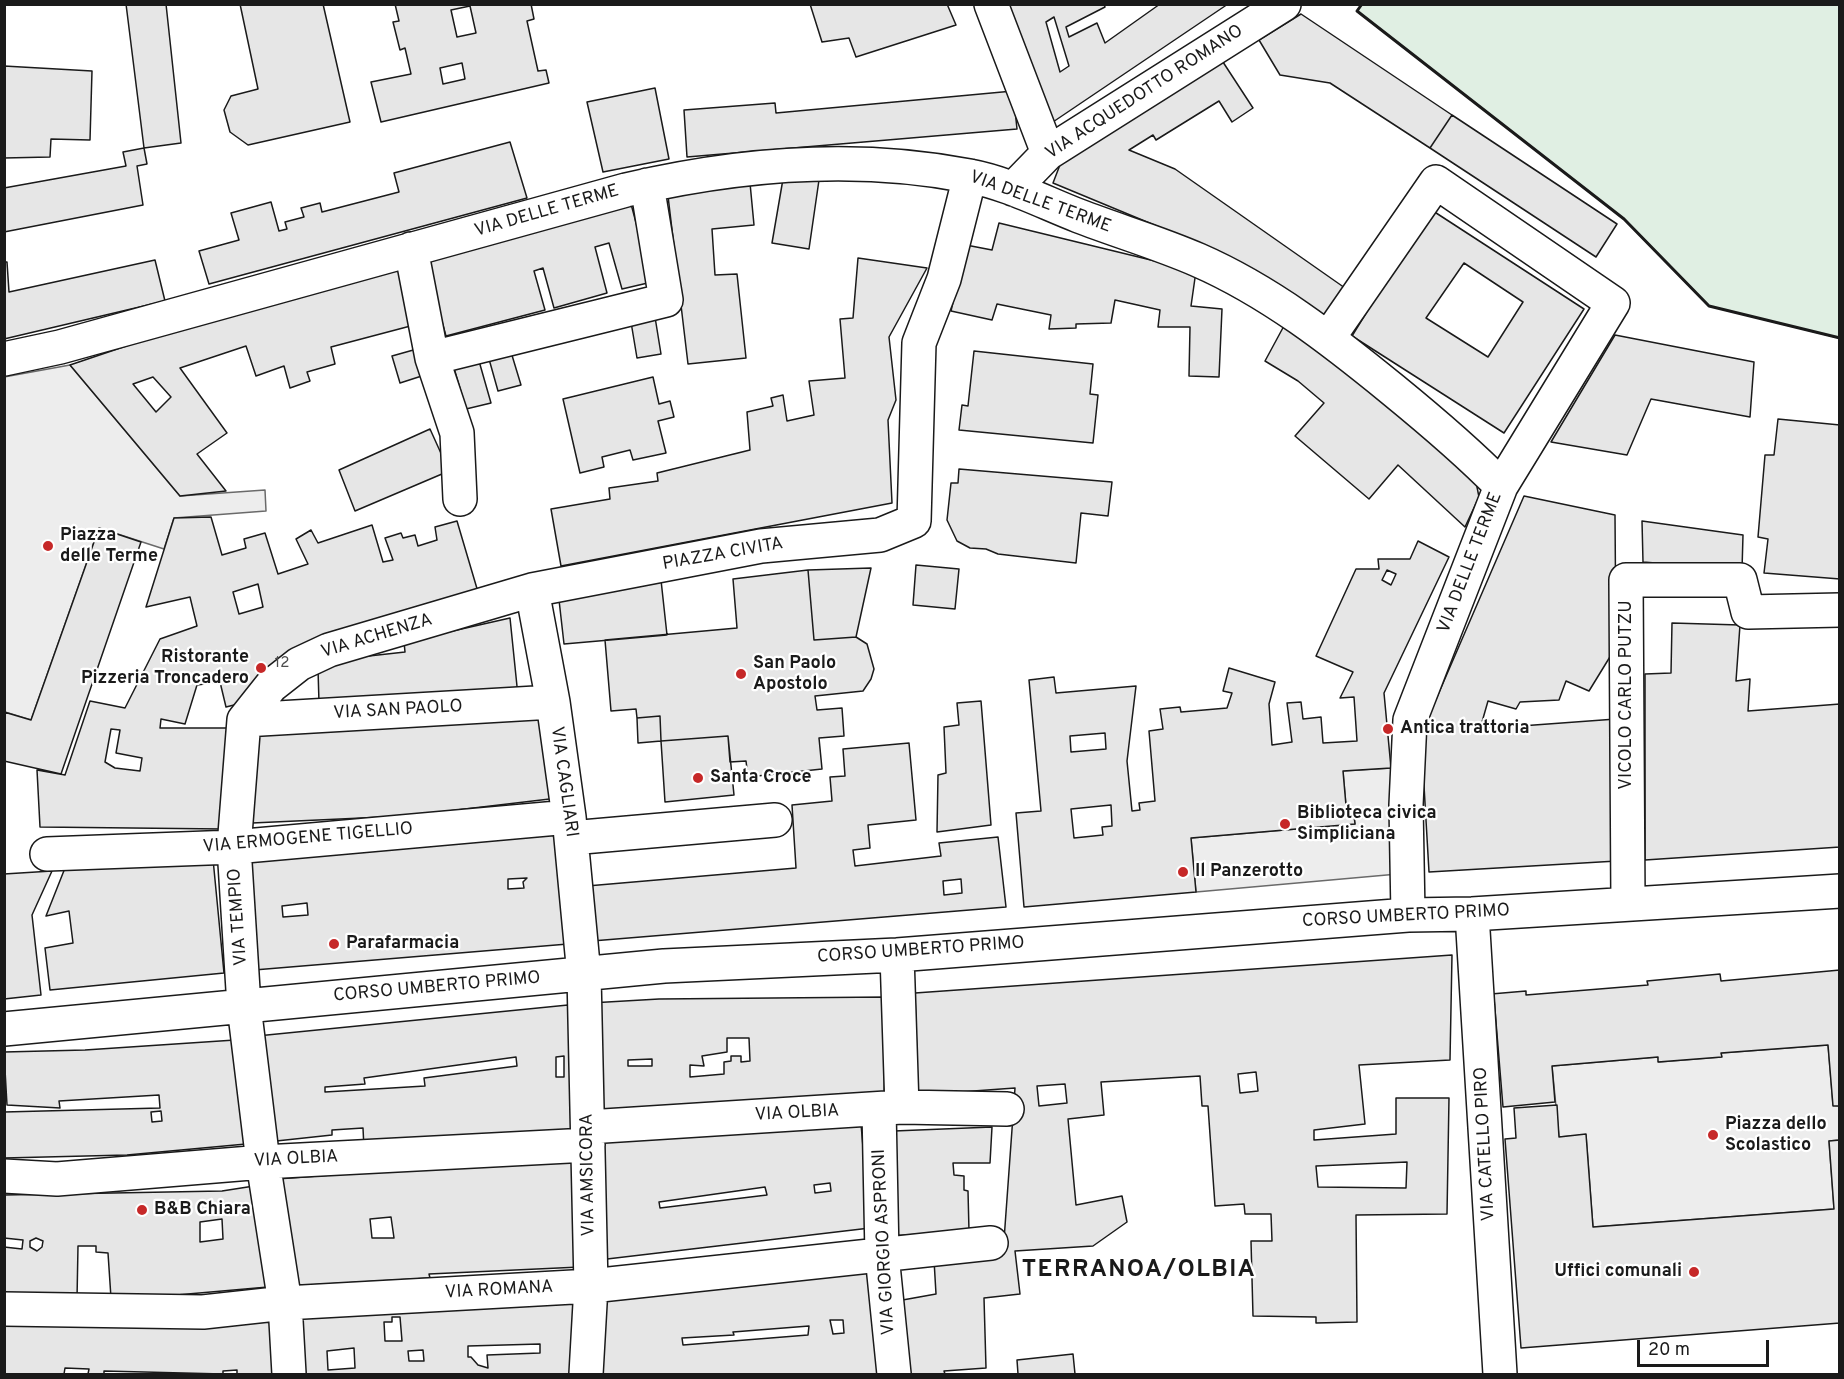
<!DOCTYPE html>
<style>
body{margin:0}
#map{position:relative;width:1844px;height:1379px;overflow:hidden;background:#fff;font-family:Overpass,sans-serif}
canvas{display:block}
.frame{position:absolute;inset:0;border:6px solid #1a1a1a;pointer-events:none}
.scale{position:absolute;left:1637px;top:1340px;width:132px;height:27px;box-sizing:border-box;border:3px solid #1a1a1a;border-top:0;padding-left:8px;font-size:18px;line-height:21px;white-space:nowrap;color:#1a1a1a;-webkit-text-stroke:4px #fff;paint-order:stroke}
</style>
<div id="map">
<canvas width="1844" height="1379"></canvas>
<div class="frame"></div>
<div class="scale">20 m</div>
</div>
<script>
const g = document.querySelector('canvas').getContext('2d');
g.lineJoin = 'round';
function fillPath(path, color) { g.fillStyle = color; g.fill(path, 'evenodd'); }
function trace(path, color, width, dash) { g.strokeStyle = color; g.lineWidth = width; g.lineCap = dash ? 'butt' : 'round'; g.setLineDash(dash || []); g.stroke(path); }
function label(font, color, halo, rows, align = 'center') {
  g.font = font + ' Overpass,sans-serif'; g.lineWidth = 4.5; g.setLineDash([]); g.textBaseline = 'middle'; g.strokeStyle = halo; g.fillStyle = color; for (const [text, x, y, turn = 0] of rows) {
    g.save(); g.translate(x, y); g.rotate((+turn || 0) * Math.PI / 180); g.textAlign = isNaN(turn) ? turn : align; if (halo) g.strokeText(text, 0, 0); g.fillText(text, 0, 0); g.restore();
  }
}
const green = new Path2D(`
 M1362,4L1839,5V338L1709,306L1624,219L1357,11Z`);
fillPath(green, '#e0efe3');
trace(green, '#6a6a6a', 1.5);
const parking = new Path2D(`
 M70,365L180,496L265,490L266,511L174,518L164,549L99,528L31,720L5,712L4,377Z
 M1391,768L1398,874L1196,892L1191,838L1355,824L1354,817H1347L1343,771Z
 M1828,1045L1833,1105L1840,1106L1839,1140L1829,1141L1834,1209L1593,1227L1586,1135L1559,1137L1552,1066L1658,1057L1659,1062L1721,1057V1053Z`);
fillPath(parking, '#ededed');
trace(parking, '#6a6a6a', 1.5);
const building = new Path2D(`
 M126,4H166L181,143L144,148Z
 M240,4H323L350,122L248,145L230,132L224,110L231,96L258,89Z
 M395,4H531L534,19L527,21L538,71L546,70L549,83L381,122L371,82L411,74L405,48L400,50L393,22L399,21ZM470,6L476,33L457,37L451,10ZM462,63L465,79L443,84L440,68Z
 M810,4H947L956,25L856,57L849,38L822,42Z
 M1009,4H1104L1105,7L1066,27L1069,37L1097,23L1105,43L1160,4H1228L1047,126ZM1054,17L1069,66L1060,72L1046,22Z
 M1301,14L1452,115L1430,148L1330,83L1280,75L1259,40Z
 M1221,59L1253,108L1232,122L1219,101L1156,140L1153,135L1129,150L1175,169L1345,288L1323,320L1200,244L1053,183L1063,157Z
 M4,66L92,71L90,140L51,139L50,157L4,158Z
 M655,88L669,159L603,172L587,102Z
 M1013,91L1017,129L687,157L684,110L775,103L776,113Z
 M1452,115L1617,224L1596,257L1430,148Z
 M510,142L527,198L209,284L199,251L239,240L231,213L271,202L279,231L287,229L285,222L304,217L301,208L320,203L322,212L399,192L394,173Z
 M144,148L147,164L137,166L143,205L4,232V188L126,166L123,152Z
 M783,179L819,180L809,249L772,243Z
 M750,183L754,225L712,229L715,275L737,274L746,358L688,364L668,196Z
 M631,204L652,282L622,289L609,243L595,247L607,293L554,308L543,268L534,271L545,310L446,336L424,257Z
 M1430,209L1584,309L1504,433L1352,336ZM1464,263L1523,302L1488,357L1426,318Z
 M999,223L1196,271L1191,306L1222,309L1219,377L1189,376L1190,327H1158L1160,310L1115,300L1111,323L1076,324V328L1049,329L1051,315L997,304L992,320L951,311L966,245L992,250Z
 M858,258L927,268L889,337L896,400L888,420L892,503L561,566L551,509L610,499L609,488L658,481L657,473L750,450L747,412L773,406L771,398L783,395L787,421L814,415L809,381L845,378L840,319L853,318Z
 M155,260L165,301L4,339V262H7L9,292Z
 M400,263L418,324L331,347L335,364L307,372L310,381L290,388L284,366L256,376L246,346L180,368L227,433L197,454L226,491L180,496L70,365L268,298ZM153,377L171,397L156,412L133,384Z
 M655,317L661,354L637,358L631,322Z
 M1285,324L1317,345L1476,482L1479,497L1465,527L1398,465L1369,499L1295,436L1324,403L1298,381L1265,361Z
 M1615,335L1754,362L1750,417L1651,399L1627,455L1551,442Z
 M424,347L431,373L400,383L392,356Z
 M974,351L1093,364L1090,394L1098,395L1093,443L959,430L962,405L968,406Z
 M511,352L521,385L498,391L489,359Z
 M479,361L491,403L466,409L454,368Z
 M653,377L659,404L670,401L674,417L658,421L666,453L633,460L630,450L602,457L604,467L580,473L563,399Z
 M1778,419L1840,425V579L1764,573L1768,539L1758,537L1765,455H1774Z
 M430,429L449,471L355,511L339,470Z
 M959,469L1112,482L1108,516L1081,513L1076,563L998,554L986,549L970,548L957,541L947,520L951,483H958Z
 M1524,496L1615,515L1616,647L1589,691L1566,681L1559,700L1520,702L1516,709L1488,701L1480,729L1616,719L1617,861L1429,872L1421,734Z
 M211,517L222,555L246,548L244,539L265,533L278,574L308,564L296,539L311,530L318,543L372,525L383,562L393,560L385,538L401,533L403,538L415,535L418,546L437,540L435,527L457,521L478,592L246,702L226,707L220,682L197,685L185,724L161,719L160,728H229L223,829L40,827L37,770L65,775L90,701L125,708L160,639L197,626L190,597L146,607L174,518ZM258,584L263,607L239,614L233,592ZM111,729L120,730L116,753L142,758L140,771L115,768L105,762Z
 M1642,521L1743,535L1742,570L1643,562Z
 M99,528L141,542L61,774L4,761V712L31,720Z
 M1418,541L1449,557L1384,693L1391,768L1343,771L1347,817L1354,816L1355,824L1191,838L1196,892L1024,907L1016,813L1041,811L1029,680L1054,677L1056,693L1136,686L1127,761L1132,811L1140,810L1139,803L1155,801L1149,731L1163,729L1160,709L1180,707L1181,712L1227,708L1232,693L1223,691L1229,668L1275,682L1269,704L1272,745L1292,742L1287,703L1301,702L1303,719L1321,717L1323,743L1357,741L1354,697L1340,698L1353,672L1316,656L1356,569H1379L1378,559H1410ZM1387,570L1396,574L1391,585L1382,580ZM1105,733L1106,749L1071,752L1070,736ZM1111,805L1112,826L1102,827L1103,835L1074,838L1071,809Z
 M916,565L959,569L955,609L913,605Z
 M871,568L856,637L814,640L808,570Z
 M808,570L814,640L856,637L867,644L874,669L871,679L863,691L815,696L817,710L842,708L844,736L819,738L822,769L748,777L746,761L730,762L728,736L661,741L660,716L637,718L636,709L611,711L605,640L737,628L733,579Z
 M661,580L667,635L564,644L558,591Z
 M510,618L518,696L319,703L318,669L351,658L405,652L404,642Z
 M1672,623L1740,625L1736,681L1750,679L1748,711L1840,704V847L1645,860V674L1671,673Z
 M981,701L991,825L937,832L938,775L946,773L944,727L959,725L957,703Z
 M660,716L661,741L638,743L637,718Z
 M549,718L558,798L406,816L252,823L255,731Z
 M728,736L734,795L665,802L661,741Z
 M909,743L916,820L868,825L870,848L853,850L855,866L941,856L939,843L998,837L1006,907L592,941L587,886L796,868L792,805L832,801L830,777L845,776L843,749ZM961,879L962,893L944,895L943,881Z
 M559,831L568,944L254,970L245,860ZM527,878L523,882L524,888L508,889V879ZM307,903L308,915L283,917L282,906Z
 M213,859L224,973L50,990L45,948L73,943L69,911L46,916L65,868Z
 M52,871L32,915L41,995L4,999V874Z
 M1452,955L1450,1060L1359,1065L1365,1124L1314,1130V1140L1396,1134V1098H1449L1447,1214L1356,1215L1357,1322L1316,1323V1317L1253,1316L1251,1241H1272L1271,1214H1245L1244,1204L1215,1206L1208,1106H1202L1200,1076L1101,1082L1104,1115L1068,1119L1076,1205L1122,1196L1127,1222L1093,1246L1015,1251L1020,1294L984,1298L986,1368L944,1371L945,1374H902L897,1301L936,1294L934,1260L1003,1254L1015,1088L918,1095L915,993ZM1256,1072L1258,1091L1240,1093L1238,1074ZM1065,1084L1067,1103L1039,1106L1037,1086ZM1407,1162L1406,1188L1318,1187L1316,1166Z
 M1840,970V1106H1833L1828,1045L1721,1053L1722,1057L1658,1062V1057L1552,1066L1555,1102L1503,1107L1494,998L1492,999L1491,994L1526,991V995L1648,985L1647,981L1720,974L1721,981Z
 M887,997L884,1097L592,1116L590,1003L659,999ZM727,1038H749L750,1061L741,1062V1056H731V1061L724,1062V1074L690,1077V1065L704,1066L702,1056L727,1052ZM652,1059V1066H628V1060Z
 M568,1005L574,1135L364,1149L363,1128L332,1130V1135L267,1142L257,1036ZM564,1056V1077H556V1057ZM516,1057L517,1066L424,1078L425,1086L325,1092V1087L365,1084L364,1078Z
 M235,1040L246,1144L127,1155L4,1158V1112L160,1108L159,1095L59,1101L60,1108L7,1105L4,1052L85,1050ZM161,1111L162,1121L152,1122L151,1112Z
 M1557,1105L1559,1137L1586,1134L1593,1227L1834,1209L1829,1141L1840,1140V1323L1521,1348L1505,1139L1516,1138L1514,1108Z
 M861,1124L870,1228L607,1259L592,1140ZM830,1183L831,1191L815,1193L814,1185ZM765,1187L767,1195L660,1208L659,1202Z
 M992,1127L990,1163H953L954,1175L964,1176V1190L968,1191L969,1231L890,1236L894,1131Z
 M575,1157L580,1267L429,1274L430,1278L292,1286L277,1179ZM391,1217L394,1238H372L370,1219Z
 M254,1186L268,1287L142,1298H111L108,1253L96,1252V1246H78L77,1299L4,1298V1247L22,1249L23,1240L4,1238V1195L222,1191ZM222,1219L223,1239L200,1242V1222ZM36,1238L43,1241L42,1247L37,1251L30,1247V1241Z
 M874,1267L889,1374H600L597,1297L680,1293L679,1289L729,1282V1288L807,1273ZM830,1320H843L844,1333L833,1334ZM809,1326L808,1335L683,1345L682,1338L734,1335L733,1332Z
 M574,1301L577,1374H299L294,1316ZM392,1317H400L402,1341H385L384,1322H392ZM540,1344V1353L487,1355L488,1368L478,1365L471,1357H468V1346ZM354,1348L355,1368L328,1370L327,1351ZM423,1350L424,1361H409L408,1351Z
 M275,1312L278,1374H237V1370L223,1371V1374L104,1371V1374H88L89,1369L65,1368L64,1374H4V1318Z
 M1073,1354L1075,1374H1018L1017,1360Z`);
fillPath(building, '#e6e6e6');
trace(building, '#1a1a1a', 1.5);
const minor = new Path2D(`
 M991,4L1048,153
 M1013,189L1048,153L1284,4
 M411,249L432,358L457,433L460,499
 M1329,337L1436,182L1613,303L1501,486
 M432,358L666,300L647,185
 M4,359L60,347L626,190C737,164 857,154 969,176C1007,183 1043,202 1079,216C1118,231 1159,243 1198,260C1269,291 1332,340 1392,389C1430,420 1467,451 1501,486L1410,720L1406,805L1408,915
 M532,590L553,702L569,817L584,975L591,1286L586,1374
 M244,720L553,702
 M571,838L775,820
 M47,854L234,847L569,817
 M1628,903L1626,580H1740L1748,612L1840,610
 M1472,914L1500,1374
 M897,955L902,1107
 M4,1029L664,966L897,955L1408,915L1472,914L1840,891
 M879,1109L882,1255L894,1374
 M588,1127L902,1107L1007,1109
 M4,1176L57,1179L263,1162L588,1145
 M4,1309L203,1312L285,1303L591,1286L991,1243
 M289,1374L285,1303L263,1162L244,1006L234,847L244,720L271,686L299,664L329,650L532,590L761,546L880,535L914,521L919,343L944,279L970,176`);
trace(minor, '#1a1a1a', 36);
trace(minor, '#fff', 33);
trace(new Path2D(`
 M1362,4L1357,11L1624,219L1709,306L1840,338`), '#1a1a1a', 3);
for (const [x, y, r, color] of [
 [48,546,6,"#c62828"],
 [261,668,6,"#c62828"],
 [741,674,6,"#c62828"],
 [1388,729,6,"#c62828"],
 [698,778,6,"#c62828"],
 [1285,824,6,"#c62828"],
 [1183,872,6,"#c62828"],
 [334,944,6,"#c62828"],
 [1713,1135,6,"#c62828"],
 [142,1210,6,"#c62828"],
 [1694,1272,6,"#c62828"]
]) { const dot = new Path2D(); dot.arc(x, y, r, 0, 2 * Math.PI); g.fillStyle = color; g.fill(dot); trace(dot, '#fff', 2); }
label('15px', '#4d4d4d', null, [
 ["12",282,664]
]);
label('18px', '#1a1a1a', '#fff', [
 ["VIA ACQUEDOTTO ROMANO",1145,93,-33],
 ["VIA DELLE TERME",1040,203,20],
 ["VIA DELLE TERME",547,212,-16],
 ["PIAZZA CIVITA",723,555,-10],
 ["VIA DELLE TERME",1471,563,-69],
 ["VIA ACHENZA",377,637,-17],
 ["VICOLO CARLO PUTZU",1627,695,-90],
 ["VIA SAN PAOLO",398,711,-3],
 ["VIA CAGLIARI",563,782,82],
 ["VIA ERMOGENE TIGELLIO",308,839,-5],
 ["VIA TEMPIO",239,917,-94],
 ["CORSO UMBERTO PRIMO",1406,917,-3],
 ["CORSO UMBERTO PRIMO",921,951,-4],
 ["CORSO UMBERTO PRIMO",437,988,-5],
 ["VIA OLBIA",797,1114,-3],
 ["VIA CATELLO PIRO",1486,1144,-93],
 ["VIA OLBIA",296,1160,-3],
 ["VIA AMSICORA",589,1175,-91],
 ["VIA GIORGIO ASPRONI",885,1242,-93],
 ["VIA ROMANA",499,1291,-3]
]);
label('bold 18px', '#1a1a1a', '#fff', [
 ["Piazza",60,536],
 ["delle Terme",60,557],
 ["Ristorante",249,658,"right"],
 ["Pizzeria Troncadero",249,679,"right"],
 ["San Paolo",753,664],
 ["Apostolo",753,685],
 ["Antica trattoria",1400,729],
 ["Santa Croce",710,778],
 ["Biblioteca civica",1297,814],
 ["Simpliciana",1297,835],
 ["Il Panzerotto",1195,872],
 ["Parafarmacia",346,944],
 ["Piazza dello",1725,1125],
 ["Scolastico",1725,1146],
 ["B&B Chiara",154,1210],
 ["Uffici comunali",1682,1272,"right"]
], 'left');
g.letterSpacing = '1.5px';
label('bold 24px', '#1a1a1a', '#fff', [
 ["TERRANOA/OLBIA",1139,1271]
]);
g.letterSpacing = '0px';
</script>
